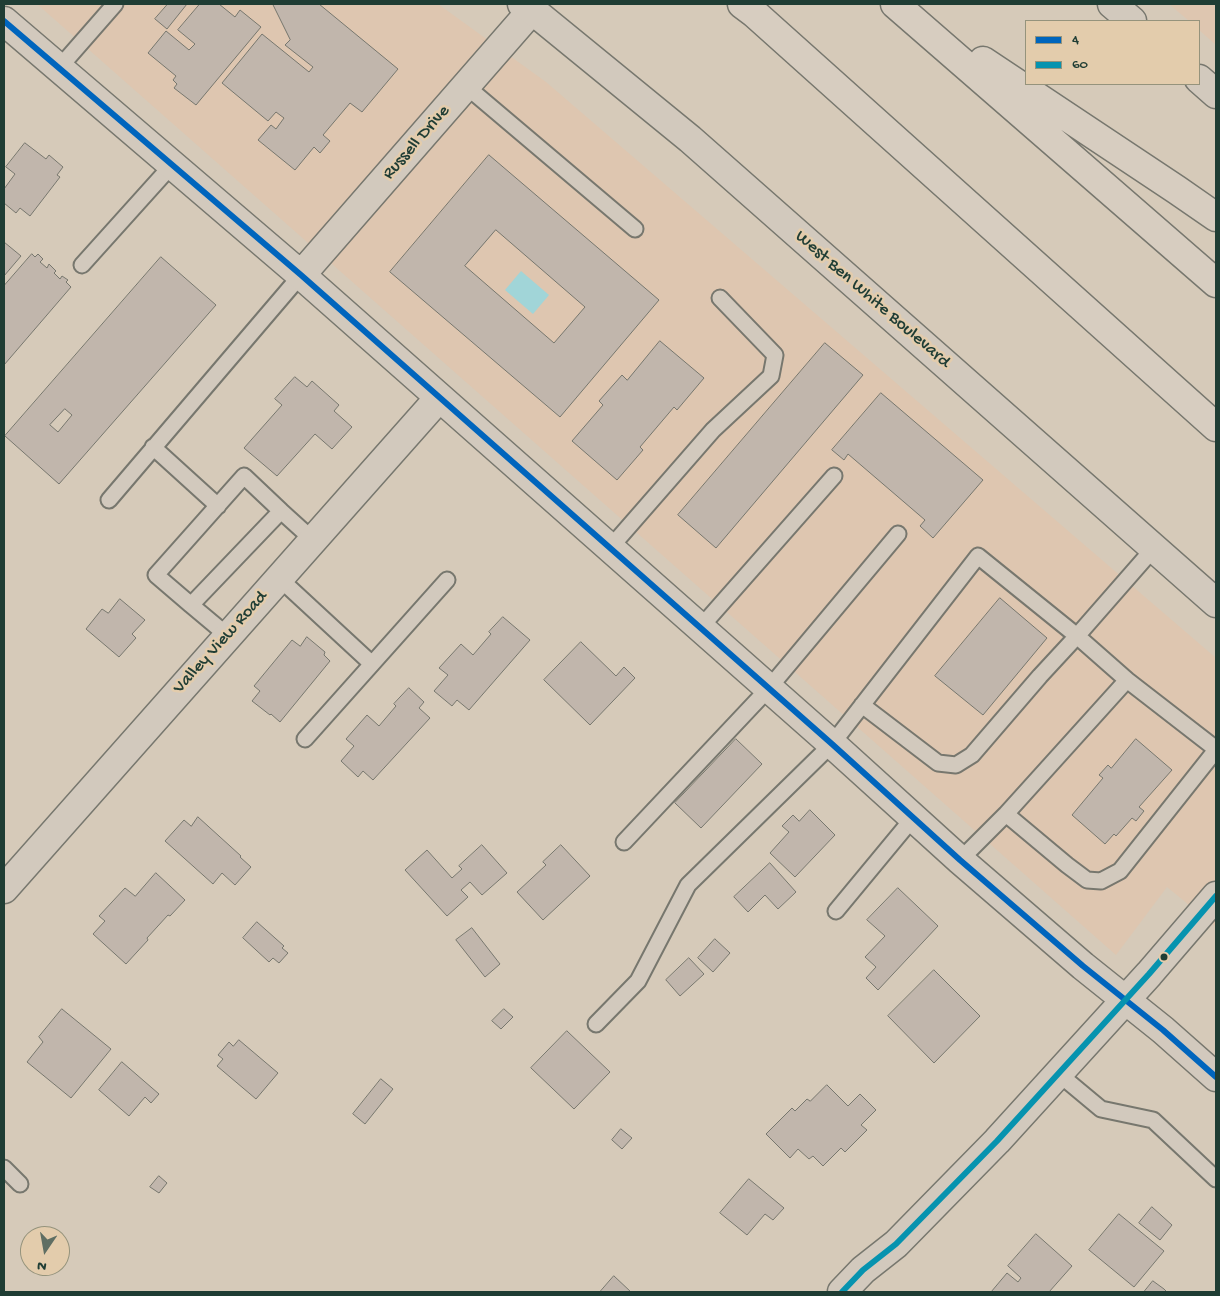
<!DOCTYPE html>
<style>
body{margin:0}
#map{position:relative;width:1220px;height:1296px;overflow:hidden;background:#d6cab9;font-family:"Gochi Hand",sans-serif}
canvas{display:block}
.frame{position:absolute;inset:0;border:5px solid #1f3d34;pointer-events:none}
.legend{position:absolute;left:1025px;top:20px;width:175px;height:65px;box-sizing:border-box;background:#e3ccac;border:1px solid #95937c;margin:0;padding:6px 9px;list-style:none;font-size:15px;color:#1f3d34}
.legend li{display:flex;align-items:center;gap:10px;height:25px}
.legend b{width:25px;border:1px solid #95937c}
.north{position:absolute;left:20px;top:1226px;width:50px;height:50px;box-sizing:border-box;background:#e3ccac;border:1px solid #95937c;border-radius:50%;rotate:192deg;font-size:14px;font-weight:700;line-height:20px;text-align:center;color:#1f3d34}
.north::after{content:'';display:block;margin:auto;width:18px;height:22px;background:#5f6e63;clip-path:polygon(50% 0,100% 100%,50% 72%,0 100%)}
</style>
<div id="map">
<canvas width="1220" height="1296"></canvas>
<div class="frame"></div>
<ul class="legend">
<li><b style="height:6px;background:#0065bd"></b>4</li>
<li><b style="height:6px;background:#0693af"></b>60</li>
</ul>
<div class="north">N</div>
</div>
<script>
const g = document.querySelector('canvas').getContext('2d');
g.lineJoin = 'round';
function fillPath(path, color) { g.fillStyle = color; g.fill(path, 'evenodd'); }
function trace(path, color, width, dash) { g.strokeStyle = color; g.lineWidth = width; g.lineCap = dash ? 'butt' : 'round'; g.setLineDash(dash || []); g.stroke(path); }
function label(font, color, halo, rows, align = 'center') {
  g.font = font + ' "Gochi Hand",sans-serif'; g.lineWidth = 5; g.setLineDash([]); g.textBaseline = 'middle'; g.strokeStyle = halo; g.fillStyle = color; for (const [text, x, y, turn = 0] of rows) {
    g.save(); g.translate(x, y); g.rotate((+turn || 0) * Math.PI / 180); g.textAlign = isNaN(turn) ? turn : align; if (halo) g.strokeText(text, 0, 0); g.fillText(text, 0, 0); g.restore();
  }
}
fillPath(new Path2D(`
 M37,4H438L546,82L1216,658V927L1167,887L1116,955Z
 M1169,4H1216V45L1199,30V21H1189Z`), '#dec6b0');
fillPath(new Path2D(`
 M521,271L549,295L533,314L505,290Z`), '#a1d5d8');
const building = new Path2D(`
 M168,4H187L167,29L155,19Z
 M200,4H219L235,17L240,10L261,27L196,105L174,88L177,84L173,80L176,76L148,53L166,31L189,50L195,44L178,30Z
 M273,4H319L398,69L362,112L350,103L323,135L330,141L320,153L314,147L295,170L258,140L271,125L276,129L284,118L276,112L268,121L222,83L262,34L309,72L313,67L285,45L290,40Z
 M25,143L46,159L49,155L63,167L57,175L60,177L30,216L20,208L16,213L4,203V189L15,174L6,167Z
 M489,155L659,300L560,417L390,272ZM496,230L585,307L554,343L465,266Z
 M4,242L21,256L4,276Z
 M32,254L35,257L38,254L43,259L40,262L47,268L49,264L56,271L54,273L60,279L62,276L68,280L66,282L71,287L4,365V286Z
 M161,257L216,305L59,484L5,436ZM65,409L72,415L58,432L50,425Z
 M660,341L704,378L677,410L674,407L640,447L643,450L617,480L572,441L603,405L599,401L622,375L627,380Z
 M825,343L863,375L716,548L678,515Z
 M295,377L307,387L312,381L339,405L334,411L352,427L332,449L315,434L277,476L244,448L282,405L275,399Z
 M881,393L983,480L933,538L920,526L925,520L848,454L844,460L832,450Z
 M1000,598L1047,638L983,715L935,676Z
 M120,599L145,620L132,634L136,638L119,657L86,629L102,609L108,613Z
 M503,617L530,640L469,710L457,700L452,706L434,691L448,675L439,668L461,644L473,655L491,634L489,632Z
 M307,637L325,652L324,655L330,661L280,722L271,714L270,715L252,701L260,691L254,686L292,640L300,646Z
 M581,642L616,676L624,667L635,678L590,725L544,680Z
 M409,688L424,702L419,708L430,718L373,780L363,771L358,777L341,761L354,746L346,739L367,715L379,726L396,706L394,704Z
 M736,739L762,764L701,828L675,803Z
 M1136,739L1172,770L1139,807L1144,811L1136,821L1132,818L1116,836L1114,834L1105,844L1072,815L1103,778L1099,775L1108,765L1111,768Z
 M810,810L835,835L795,877L770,853L789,832L782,826L793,815L799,821Z
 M198,817L241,856L240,857L251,867L235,885L222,873L213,884L165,841L184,820L191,826Z
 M482,845L507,873L482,895L470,882L461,890L468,897L447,916L405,870L427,850L452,878L462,869L459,866Z
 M561,845L590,876L543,920L517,892L546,865L543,862Z
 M770,863L796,892L778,909L765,895L748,912L734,897Z
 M156,873L185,900L170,916L168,915L147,938L148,940L126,964L93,934L105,921L99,916L125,888L135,896Z
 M898,888L938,926L878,990L866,978L876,967L865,957L885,936L867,920Z
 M257,922L284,946L282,948L288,953L279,963L273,958L269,962L243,938Z
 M472,928L500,964L485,977L456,940Z
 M715,939L730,953L713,972L698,958Z
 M689,958L704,974L680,996L666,980Z
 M934,970L980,1016L934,1063L888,1016Z
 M62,1009L111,1049L71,1098L27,1062L43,1042L39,1037Z
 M504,1009L513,1017L501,1029L492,1021Z
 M567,1031L610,1072L574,1109L531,1068Z
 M239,1040L278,1073L256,1099L217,1066L223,1059L218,1055L229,1042L233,1046Z
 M122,1062L159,1094L151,1103L145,1097L129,1116L99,1090Z
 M381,1079L393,1089L365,1124L353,1114Z
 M827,1085L848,1106L860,1094L876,1110L861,1125L867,1130L845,1152L841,1148L823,1166L813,1156L809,1159L798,1149L790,1158L766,1134L792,1108L795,1111L807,1099L810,1101Z
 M621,1129L632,1138L622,1149L612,1140Z
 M159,1176L167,1183L159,1193L150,1187Z
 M749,1179L784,1208L773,1220L765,1214L747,1235L720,1213Z
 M1152,1207L1172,1225L1160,1240L1139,1223Z
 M1119,1214L1164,1251L1134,1287L1089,1250Z
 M1036,1234L1072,1266L1049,1292H991L1007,1273L1018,1282L1021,1278L1008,1266Z
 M614,1276L631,1292H600Z
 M1153,1281L1164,1289L1167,1292H1144Z`);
fillPath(building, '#c1b6ac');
trace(building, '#77776e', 1);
const lane = new Path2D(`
 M59,68L115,4
 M466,86L635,229
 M82,265L172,165
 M153,447L218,506
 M109,500L301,275
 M610,548L713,430L771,376L775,355L720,298
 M279,578L372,664
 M191,605L156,575L244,476L281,511
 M700,628L834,476
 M228,636L191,605L281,511L313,540
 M1127,680L1216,749
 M862,705L938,763L956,765L972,755L1040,676L1077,636L1127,680L1006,814L960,860
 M305,739L447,580
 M1006,814L1067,865L1087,880L1101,881L1120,871L1216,750
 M624,842L769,688L898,534
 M836,911L913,818
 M596,1024L638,981L688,885L832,744L978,556L1077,636L1154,548
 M1059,1074L1101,1109L1153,1120L1216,1179
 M4,1168L20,1184`);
const street = new Path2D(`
 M4,21L301,275L832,744L960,860L1083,966L1163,1030L1216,1077
 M301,275L532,10
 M4,889L439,398`);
const secondary = new Path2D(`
 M522,4L532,10L690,139L1216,603
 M1112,4L1132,21
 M1199,79L1216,94
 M842,1292L863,1270L896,1244L997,1141L1149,974L1216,896`);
const highway = new Path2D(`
 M742,4L754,13L1216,427
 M895,4L1216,283
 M983,61L1177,190L1216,217`);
trace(lane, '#77776e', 19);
trace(street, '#77776e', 31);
trace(secondary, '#77776e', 31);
trace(highway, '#77776e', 31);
trace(lane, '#d2c9bd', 15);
trace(street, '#d2c9bd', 28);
trace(secondary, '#d2c9bd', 28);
trace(highway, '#d7cdc0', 28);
trace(new Path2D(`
 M4,21L301,275L832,744L960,860L1083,966L1163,1030L1216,1077`), '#0065bd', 6);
trace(new Path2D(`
 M842,1292L863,1270L896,1244L997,1141L1149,974L1216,896`), '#0693af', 6);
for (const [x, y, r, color] of [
 [1164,957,4.5,"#1f3d34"]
]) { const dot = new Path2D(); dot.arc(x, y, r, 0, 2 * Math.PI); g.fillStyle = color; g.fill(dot); trace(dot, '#e3ccac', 2); }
label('18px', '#1f3d34', '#e3ccac', [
 ["Russell Drive",417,143,-49],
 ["West Ben White Boulevard",872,300,41],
 ["Valley View Road",221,643,-48]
]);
</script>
